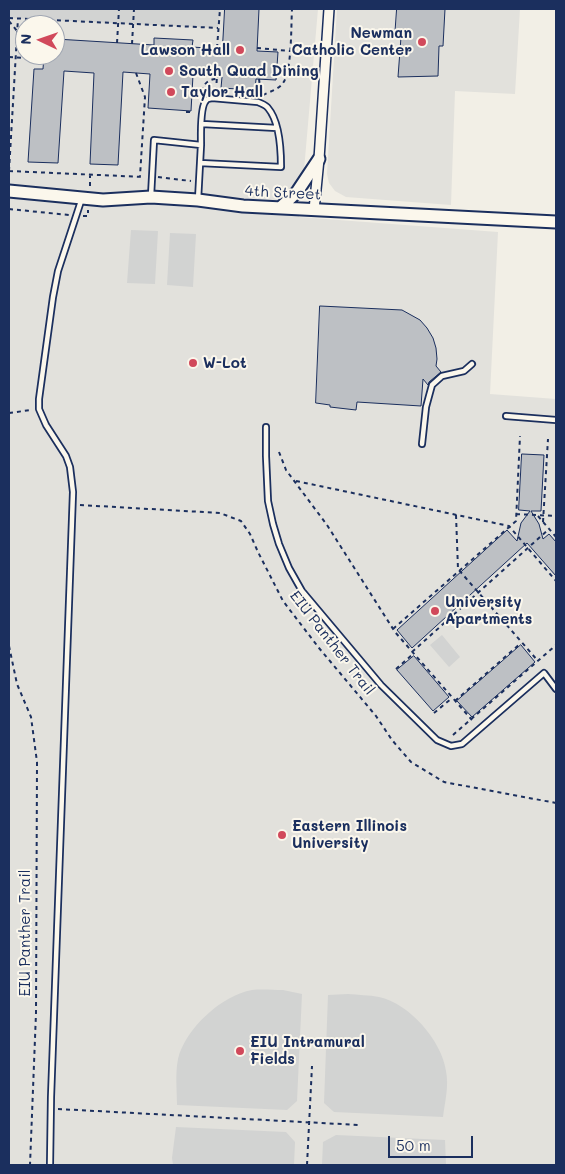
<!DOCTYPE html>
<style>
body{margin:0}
#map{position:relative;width:565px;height:1174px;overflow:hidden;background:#f2efe6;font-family:Mali,sans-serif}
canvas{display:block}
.frame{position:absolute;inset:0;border:10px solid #1b2f5e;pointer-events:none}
.north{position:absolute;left:15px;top:15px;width:50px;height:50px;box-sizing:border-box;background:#fbf7ec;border:1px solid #a1a7b3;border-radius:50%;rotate:273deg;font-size:14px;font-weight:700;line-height:20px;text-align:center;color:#1b2f5e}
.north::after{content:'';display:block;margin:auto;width:18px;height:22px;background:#d1495b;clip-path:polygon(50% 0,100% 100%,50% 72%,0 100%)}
.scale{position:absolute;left:388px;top:1136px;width:85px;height:22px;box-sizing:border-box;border:2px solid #1b2f5e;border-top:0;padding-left:6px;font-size:15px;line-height:18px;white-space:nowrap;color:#1b2f5e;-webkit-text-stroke:4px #fbf7ec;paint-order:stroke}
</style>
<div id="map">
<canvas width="565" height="1174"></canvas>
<div class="frame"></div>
<div class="north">N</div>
<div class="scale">50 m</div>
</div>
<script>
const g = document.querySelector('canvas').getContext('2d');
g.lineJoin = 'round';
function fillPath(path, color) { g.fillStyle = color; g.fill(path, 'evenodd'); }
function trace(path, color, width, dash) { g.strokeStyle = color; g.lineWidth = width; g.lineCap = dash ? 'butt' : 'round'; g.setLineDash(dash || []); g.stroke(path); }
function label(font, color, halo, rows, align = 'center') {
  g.font = font + ' Mali,sans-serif'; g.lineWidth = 4; g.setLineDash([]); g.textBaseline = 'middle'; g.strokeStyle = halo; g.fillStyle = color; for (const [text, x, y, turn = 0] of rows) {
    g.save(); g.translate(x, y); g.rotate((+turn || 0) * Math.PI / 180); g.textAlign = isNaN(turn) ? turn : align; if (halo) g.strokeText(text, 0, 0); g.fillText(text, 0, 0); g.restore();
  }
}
fillPath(new Path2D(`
 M9,9H318L304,170L299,217L498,232L490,394L556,399V1165H9ZM25,25H55V55H25Z
 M337,9H520L515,94L455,91L451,205L346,197L335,191L329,183L327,174Z`), '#e2e1dc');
fillPath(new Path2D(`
 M9,9H220L218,28L9,18Z
 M131,230L158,231L155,284L127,283Z
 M170,233L196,234L193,287L167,285Z
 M442,635L460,657L449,667L430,645Z
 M283,990L302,994L297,1101L287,1110L177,1105C177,1090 175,1074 178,1059C185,1029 222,995 252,990C262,989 273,990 283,990Z
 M348,994C358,995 369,995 379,997C409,1003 442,1041 446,1071C449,1086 445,1102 443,1117L334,1112L324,1103L328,995Z
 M176,1127L286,1132L295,1142L294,1165H173L172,1158Z
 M336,1135L445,1140L446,1165H322L323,1142Z`), '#d2d3d2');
const building = new Path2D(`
 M225,9H259L257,51L278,52L276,80L256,79L255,90L221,88L222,77L193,75L191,111L148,108L150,74L123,72L118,165L90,164L94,73L64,71L58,163L28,162L34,69H43L44,55H55L56,39L154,45V38L193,40L192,47L222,49Z
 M397,9H445L443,46H439L438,76L398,77L401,37H395Z
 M320,306L402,310L420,320L427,328L433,338L436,348L437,359L436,366L441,372L429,382L428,385L423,379L421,406L357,402L356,410L330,407V405L316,403Z
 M522,454L544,455L541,511H531L539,524L543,539L549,534L556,542V576L527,543L412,648L397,630L507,530L517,541L521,523L530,511L519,510Z
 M521,645L535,662L472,717L457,701Z
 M414,656L449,697L433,711L397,670Z`);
fillPath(building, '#bdc0c4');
trace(building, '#1b2f5e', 1);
const service = new Path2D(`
 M202,124L277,128
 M200,163L281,167C281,150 280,122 268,108C266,105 262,104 258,102L212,98C208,99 208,98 205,102C200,110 201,134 201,145
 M151,196L154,140L201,145L198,200
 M506,416L556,420
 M266,427V456L268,501L273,524L279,544L289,568L302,591L381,685L437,740L451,746L462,744L544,673L556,689
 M422,444L426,407L432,385L442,376L464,371L472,364
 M50,1165L51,1097L73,492L70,467L66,456L46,425L39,409V399L53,297L58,271L82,198`);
const minor = new Path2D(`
 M314,210L319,159L329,9`);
const tertiary = new Path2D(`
 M9,191L82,198L103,200L151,197L198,200L243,206L556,222
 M280,208L297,192L319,159`);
trace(service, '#1b2f5e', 8);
trace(minor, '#1b2f5e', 12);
trace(tertiary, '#1b2f5e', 15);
trace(new Path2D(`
 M9,18L218,28
 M9,21L25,41
 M41,25V20
 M117,43L119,9
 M132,44L134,9
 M217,48L220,9
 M257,48L290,51
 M9,57L39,59
 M136,73L145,97L140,176
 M259,79L261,94
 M216,91L217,76
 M203,92C203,83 209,79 217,79
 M263,95C269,92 279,89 283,83C292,71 291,26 292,9
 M186,112H193
 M9,171L144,177
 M9,171L18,18
 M158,177L191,181
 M90,186V174
 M9,209L69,215
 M83,216H88V210
 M9,413L31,410
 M279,452L286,470L327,525L395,632L472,720
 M296,481L509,526L556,581
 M80,505L220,513L241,521L250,534L258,552L283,601L319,648L376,716L392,740L411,762L444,782L556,803
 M516,514L556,516
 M456,515L458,569L538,661
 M538,516L556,537
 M543,522L548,439
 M393,629L516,521L520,436
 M9,646L17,684L31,717L37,762L36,1013L30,1165
 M412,652L549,529
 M396,669L413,654
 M455,701L521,643
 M434,713L452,698
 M453,735L556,645
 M58,1109L359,1125
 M307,1165L312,1066`), '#1b2f5e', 2, [4, 4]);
trace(service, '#fbf7ec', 4.5);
trace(minor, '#fbf7ec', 9);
trace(tertiary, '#fbf7ec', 11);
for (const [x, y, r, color] of [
 [422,42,5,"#d1495b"],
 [240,50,5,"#d1495b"],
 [169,71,5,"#d1495b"],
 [171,92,5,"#d1495b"],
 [193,363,5,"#d1495b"],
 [435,611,5,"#d1495b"],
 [282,835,5,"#d1495b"],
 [240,1051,5,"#d1495b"]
]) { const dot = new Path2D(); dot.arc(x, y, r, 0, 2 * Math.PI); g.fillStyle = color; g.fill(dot); trace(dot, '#fbf7ec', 2); }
label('bold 15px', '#1b2f5e', '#fbf7ec', [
 ["Newman",412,33,"right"],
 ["Catholic Center",412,50,"right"],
 ["Lawson Hall",230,50,"right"],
 ["South Quad Dining",179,71],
 ["Taylor Hall",181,92],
 ["W-Lot",203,363],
 ["University",445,602],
 ["Apartments",445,619],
 ["Eastern Illinois",292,826],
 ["University",292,843],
 ["EIU Intramural",250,1042],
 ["Fields",250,1059]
], 'left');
label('15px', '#1b2f5e', '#fbf7ec', [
 ["4th Street",283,193,3],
 ["EIU Panther Trail",332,643,52],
 ["EIU Panther Trail",25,933,-90]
]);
</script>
